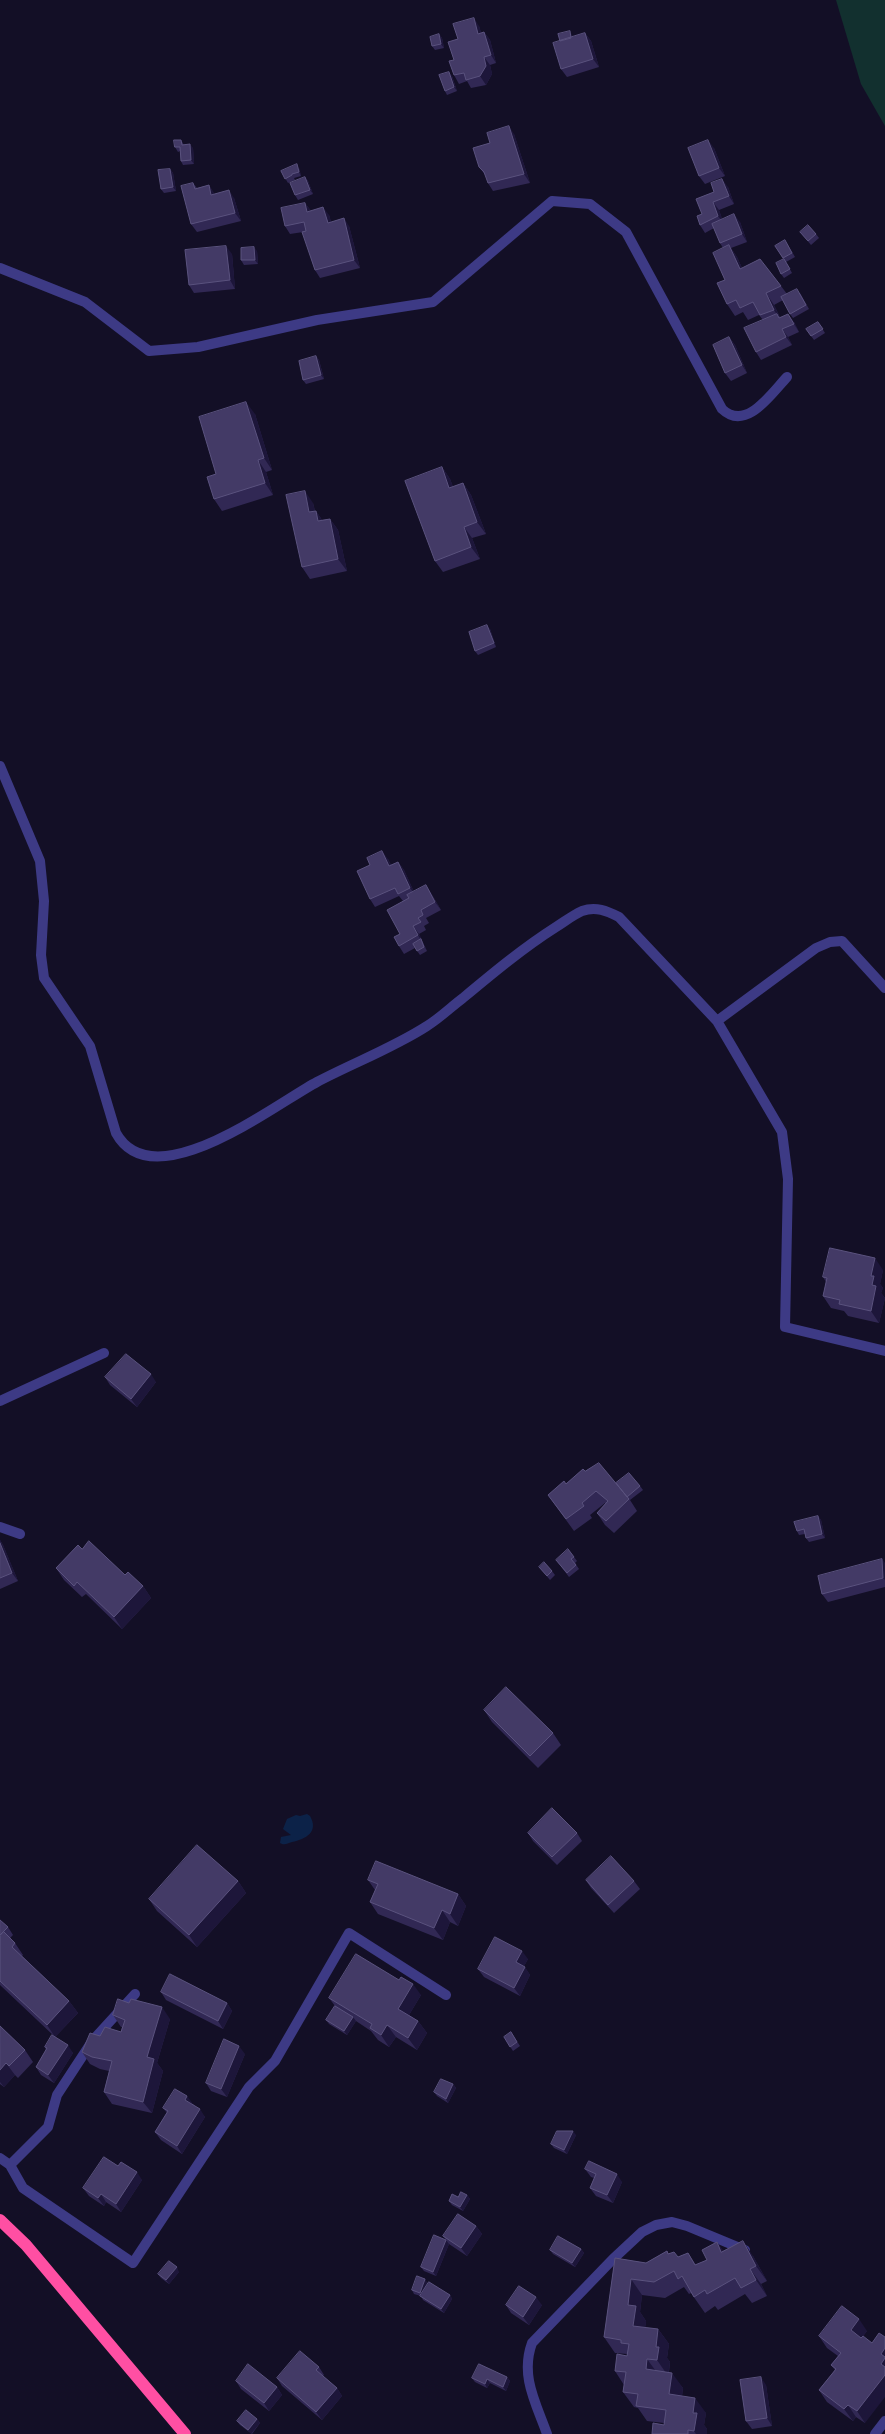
<!DOCTYPE html>
<style>
body{margin:0}
canvas{display:block;background:#130f26}
</style>
<canvas width="885" height="2434"></canvas>
<script>
const g = document.querySelector('canvas').getContext('2d');
g.lineJoin = 'round';
function fillPath(path, color) { g.fillStyle = color; g.fill(path, 'evenodd'); }
function trace(path, color, width, dash) { g.strokeStyle = color; g.lineWidth = width; g.lineCap = dash ? 'butt' : 'round'; g.setLineDash(dash || []); g.stroke(path); }
fillPath(new Path2D(`
 M836,0H885V126L861,84Z`), '#12302f');
fillPath(new Path2D(`
 M307,1814L310,1816C319,1832 306,1839 292,1842C287,1843 285,1846 280,1843L281,1837L291,1835L283,1829L287,1819L296,1815L300,1816Z`), '#0c2248');
trace(new Path2D(`
 M0,268L85,302L149,351L198,347L317,320L433,302L552,201L590,204L626,232L722,409C746,432 771,394 787,377
 M0,766L40,861L44,901L41,955L44,978L90,1046L116,1133C153,1200 274,1105 317,1082C353,1063 393,1048 427,1026C440,1018 451,1007 463,998C493,973 523,948 556,927C564,922 573,915 582,911C596,906 607,911 619,917L717,1021L782,1132L788,1179L785,1327L885,1351
 M717,1021L816,948L830,942L842,941L885,988
 M0,1401L104,1353
 M0,1527L20,1534
 M0,2158L10,2165L23,2188L133,2263L249,2087L275,2061L349,1933L446,1995
 M10,2165L48,2127L57,2095L93,2040L135,1994
 M547,2434C536,2403 520,2376 532,2343L613,2259L642,2232L656,2225L672,2222L687,2226L745,2250
 M875,2434L885,2421`), '#3d3a85', 10);
trace(new Path2D(`
 M0,2220L26,2245L185,2434`), '#ff4fa3', 12);
fillPath(new Path2D(`
 M479,26L481,33L484,32L490,40L496,63L490,65L492,74L486,85L471,88L467,81L459,84L454,75V60L458,39Z
 M585,33L591,41L599,67L567,77L561,69L560,41L572,35L573,37Z
 M439,34L442,38L444,48L435,50L432,46Z
 M452,76L457,91L447,95L445,91Z
 M514,134L530,183L493,191L488,183L486,176L479,167Z
 M181,140L184,145L193,148L194,164L183,165L181,161L180,151L178,152L175,147Z
 M714,148L725,176L705,184L699,176Z
 M299,168L301,176L294,178L295,180L288,183L281,171Z
 M170,169L173,173L176,191L164,193L161,189Z
 M305,177L308,181L313,194L298,200L295,195Z
 M193,183L197,188L209,185L214,194L234,198L241,221L197,232L191,224Z
 M728,187L734,204L719,210L722,219L740,222L747,242L731,248L737,257L742,268L781,286L787,294L800,293L809,309L793,318L790,314L783,300L774,305L780,317L794,322L799,332L788,337L792,345L761,360L756,352L763,320L759,315L748,320L743,312L735,316L727,304L723,248L720,243L714,228L705,233L700,225L702,214Z
 M305,203L311,211L329,215L331,222L349,226L360,268L320,278L315,270L303,232L290,234L285,226Z
 M800,232L816,234L819,238L811,245Z
 M785,240L795,257L786,262L792,273L784,278L781,274L783,259L775,246Z
 M257,251L258,264L244,265L241,260Z
 M232,254L235,289L194,293L189,285Z
 M818,322L825,333L814,340L806,329Z
 M729,337L735,345L747,373L731,381L725,373Z
 M316,356L319,360L324,379L306,384L303,380Z
 M255,414L272,470L266,472L273,495L222,511L214,499L216,474Z
 M442,467L450,479L453,487L463,483L471,495L486,534L472,538L480,559L443,572L435,561Z
 M313,503L315,511H316L322,520L330,519L338,530L347,571L310,579L302,567Z
 M490,629L496,647L478,655L475,651Z
 M388,859L391,865L398,862L404,870L414,892L426,885L431,893L441,910L426,918L429,923L424,926L426,930L419,934L427,951L420,955L415,948L404,954L399,946L403,901L399,896L375,907L370,899Z
 M883,1270L880,1284L883,1288L881,1293L885,1298L879,1323L848,1316L844,1311L831,1308L823,1296L826,1282L823,1277Z
 M105,1377L156,1382L137,1407L110,1385Z
 M585,1471L616,1483L640,1486L643,1490L630,1500L637,1511L614,1533L605,1525L597,1513L605,1504V1503L590,1515L592,1518L574,1531L548,1495Z
 M818,1516L821,1520L825,1538L809,1542L806,1538L805,1534L799,1535L797,1531Z
 M0,1540L3,1545L18,1581L0,1589Z
 M82,1549L143,1586L151,1598L122,1629L86,1594L82,1597L64,1580L56,1568Z
 M574,1557L577,1561L575,1563L579,1569L569,1577L556,1560Z
 M885,1563V1587L828,1602L822,1594Z
 M539,1567L552,1571L555,1575L550,1580Z
 M484,1710L553,1733L561,1745L538,1768L492,1722Z
 M528,1833H577L582,1841L557,1865L533,1841Z
 M368,1880L458,1894L466,1906L458,1926L450,1922L443,1940L378,1914L370,1902L375,1890Z
 M586,1880L634,1881L640,1889L614,1913L591,1888Z
 M238,1881L246,1893L197,1947L157,1911L149,1899Z
 M0,1920L8,1927L13,1935L10,1938L15,1943L23,1955L22,1956L69,2001L78,2013L55,2037L73,2053L54,2083L41,2075L36,2067L46,2050L45,2047L54,2036L0,1985Z
 M528,1959L524,1966L530,1975L520,1996L484,1977L478,1969Z
 M161,1992L227,2003L232,2011L223,2029L166,2000Z
 M421,1995L409,2015L418,2021L427,2033L417,2050L396,2037L389,2047L378,2040L371,2031L356,2021L347,2035L329,2024L326,2020L335,2006L329,1998Z
 M113,2015L170,2019L157,2063L163,2071L152,2113L112,2104L104,2092L109,2071L100,2069L90,2064L82,2052L100,2036L121,2032L122,2027H121Z
 M0,2026L25,2050L33,2062L18,2078L15,2075L4,2087L0,2084Z
 M511,2032L520,2046L513,2051L504,2037Z
 M245,2054L227,2097L211,2091L206,2083Z
 M453,2084L456,2088L448,2103L437,2096L434,2092Z
 M193,2104L205,2117L182,2154L161,2140L155,2132L167,2113L163,2108Z
 M576,2135L567,2154L554,2148L551,2144Z
 M118,2166L142,2180L121,2212L106,2202L104,2206L89,2196L83,2188Z
 M585,2169L622,2182L613,2203L596,2196L590,2188L594,2178L591,2177Z
 M467,2195L470,2199L463,2211L452,2205L449,2201L458,2197Z
 M476,2226L482,2234L467,2256L449,2244L436,2276L424,2271L421,2267L446,2240L443,2236Z
 M717,2242L723,2251L753,2256L767,2281L761,2284L767,2296L752,2303L745,2294L718,2310L715,2306L705,2313L691,2293L689,2294L684,2287L665,2298L642,2295L640,2312L646,2321L645,2328L658,2329L669,2344L667,2358L670,2362L669,2372L683,2388L682,2396L706,2413L704,2425L707,2429V2434H652L664,2425V2423L647,2421L638,2408L634,2407L623,2392L624,2385L615,2371L627,2356V2354L615,2353L604,2337L615,2258L646,2263L667,2251L669,2254L678,2257L688,2253L696,2265L707,2260Z
 M581,2249L584,2253L575,2267L553,2254L550,2250Z
 M179,2272L169,2284L161,2278L158,2274Z
 M425,2279L427,2283L426,2287L450,2295L452,2299L444,2313L423,2300L421,2296L414,2294L412,2290Z
 M506,2305H542L529,2325L511,2313Z
 M867,2331L863,2336L865,2423L856,2417L853,2421L827,2402L819,2390L835,2370L831,2365L838,2356L827,2348L819,2336Z
 M319,2367L324,2375L323,2376L337,2388L342,2396L322,2420L282,2386L277,2378Z
 M507,2377L510,2381L506,2391L490,2383L487,2388L475,2382L472,2378Z
 M236,2381L277,2387L282,2395L269,2411L241,2389Z
 M766,2385L772,2426L752,2429L746,2421Z
 M257,2419L260,2423L252,2434L240,2425L237,2421Z`), '#312854');
fillPath(new Path2D(`
 M474,18L479,26L484,42L478,34Z
 M570,31L572,35L575,46L572,42Z
 M484,32L490,40L496,63L491,55Z
 M585,33L591,41L599,67L593,59Z
 M439,34L442,38L444,48L441,44Z
 M484,57L490,65L492,74L486,85L480,76Z
 M449,72L452,76L457,91L454,87Z
 M509,126L514,134L530,183L524,174Z
 M708,140L714,148L725,176L719,168Z
 M190,144L193,148L194,164L191,160Z
 M297,164L299,168L301,176L299,172Z
 M170,169L173,173L176,191L173,187Z
 M305,177L308,181L313,194L310,190Z
 M722,179L728,187L734,204L729,196Z
 M209,185L214,193L217,203L211,195Z
 M229,190L234,198L241,221L235,213Z
 M713,202L719,210L724,224L718,216Z
 M305,203L311,211L313,220L307,212Z
 M323,207L329,215L334,231L328,223Z
 M734,214L740,222L747,242L742,234Z
 M344,218L349,226L360,268L354,260Z
 M729,245L737,257L748,281L740,269Z
 M226,246L232,254L235,289L230,280Z
 M254,247L257,251L258,264L255,260Z
 M766,293L774,305L784,326L774,310Z
 M788,314L794,322L799,332L794,324Z
 M782,329L788,337L792,345L786,337Z
 M729,337L735,345L747,373L742,365Z
 M316,356L319,360L324,379L321,375Z
 M246,402L255,414L272,470L264,458Z
 M258,460L266,472L273,495L265,483Z
 M442,467L450,479L458,500L449,488Z
 M463,483L471,495L486,534L477,522Z
 M305,491L313,503L318,524L309,512Z
 M316,511L324,523L318,521Z
 M330,519L338,530L347,571L338,559Z
 M464,527L472,538L480,559L471,547Z
 M487,625L490,629L496,647L494,643Z
 M382,851L388,859L395,874L389,866Z
 M398,862L404,870L416,896L410,888Z
 M426,885L431,893L441,910L435,902Z
 M413,926L419,934L427,951L418,935Z
 M875,1258L883,1270L880,1284L883,1288L881,1293L885,1298L879,1323L871,1311L872,1285L871,1276Z
 M151,1374L156,1382L137,1407L131,1399Z
 M818,1516L821,1520L825,1538L822,1534Z
 M0,1540L3,1545L18,1581L12,1573L0,1543Z
 M882,1559L885,1563V1580L883,1578Z
 M143,1586L151,1598L122,1629L114,1617Z
 M238,1881L246,1893L197,1947L189,1935Z
 M458,1894L466,1906L458,1926L450,1914Z
 M442,1910L450,1922L443,1940L434,1928Z
 M522,1951L528,1959L522,1970L516,1962Z
 M525,1967L530,1975L520,1996L514,1988Z
 M413,1984L421,1995L406,2020L398,2009Z
 M69,2001L78,2013L55,2037L47,2025Z
 M227,2003L232,2011L223,2029L218,2021Z
 M162,2007L170,2019L157,2063L163,2071L152,2113L143,2102L147,2057Z
 M353,2017L356,2021L347,2035L344,2031Z
 M418,2021L427,2033L417,2050L408,2038Z
 M387,2025L396,2037L389,2047L381,2035Z
 M68,2045L73,2053L54,2083L48,2075Z
 M239,2046L245,2054L227,2097L221,2089Z
 M6,2063L15,2075L4,2087L0,2082V2070Z
 M453,2084L456,2088L448,2103L446,2099Z
 M187,2096L193,2104L191,2108L185,2100Z
 M200,2109L205,2117L182,2154L177,2146Z
 M573,2131L576,2135L567,2154L564,2150Z
 M137,2172L142,2180L121,2212L116,2204Z
 M617,2174L622,2182L613,2203L607,2195Z
 M101,2194L106,2202L104,2206L98,2198Z
 M467,2195L470,2199L463,2211L460,2207Z
 M476,2226L482,2234L467,2256L461,2248Z
 M446,2240L449,2244L436,2276L433,2272Z
 M743,2241L753,2256L767,2281L756,2266Z
 M717,2242L728,2257L721,2252Z
 M581,2249L584,2253L575,2267L572,2263Z
 M177,2267L179,2272L169,2284L166,2280Z
 M750,2269L761,2284L767,2296L756,2280Z
 M425,2279L427,2283L423,2297L420,2293Z
 M631,2279L642,2295L640,2312L646,2321L644,2341L633,2326L628,2305Z
 M450,2295L452,2299L444,2313L441,2309Z
 M536,2297L542,2305L529,2325L523,2317Z
 M859,2319L867,2331L859,2342L851,2330Z
 M658,2329L669,2344L667,2358L670,2362L668,2376L657,2360L656,2347Z
 M885,2348V2369L881,2364V2354Z
 M647,2359L658,2374L646,2369Z
 M672,2373L683,2388L680,2410L669,2394Z
 M885,2375V2397L865,2423L857,2411Z
 M507,2377L510,2381L506,2391L503,2387Z
 M761,2377L766,2385L772,2426L767,2418Z
 M487,2379L490,2383L487,2388L485,2384Z
 M277,2387L282,2395L269,2411L264,2403Z
 M337,2388L342,2396L322,2420L316,2412Z
 M695,2398L706,2413L704,2425L707,2429V2434H696L694,2431L693,2413Z
 M848,2405L856,2417L853,2421L844,2409Z
 M257,2419L260,2423L251,2434L248,2430Z`), '#1d163a');
const building = new Path2D(`
 M474,18L478,34L484,32L491,55L484,57L486,66L480,76L466,80L464,73L454,75L449,61L454,60L448,42L458,39L453,24Z
 M570,31L571,38L560,41L558,34Z
 M585,33L593,59L561,69L553,43Z
 M439,34L441,44L432,46L430,37Z
 M449,72L454,87L445,91L439,75Z
 M509,126L524,174L488,183L484,172L479,167L473,148L490,143L487,133Z
 M174,140H181L182,145L190,144L191,160L181,161L180,147H175Z
 M708,140L719,168L699,176L688,148Z
 M297,164L299,172L292,174V175L285,179L281,171Z
 M170,169L173,187L161,189L158,170Z
 M305,177L310,190L295,195L290,183Z
 M722,179L729,196L713,202L718,216L700,225L697,216L702,214L696,199L714,192L711,183Z
 M193,183L195,189L209,185L211,195L229,190L235,213L191,224L181,186Z
 M305,203L307,212L323,207L328,223L344,218L354,260L315,270L302,232L306,231L304,222L285,226L281,208Z
 M734,214L742,234L720,243L712,224Z
 M808,225L816,234L808,241L800,232Z
 M785,240L792,253L783,258L775,246Z
 M729,245L740,269L760,259L781,286L766,293L774,310L760,315L753,302L740,308L736,300L727,304L717,283L725,280L713,253Z
 M226,246L230,280L189,285L185,250Z
 M254,247L255,260H241V248Z
 M784,259L790,269L781,274L776,263Z
 M797,289L806,305L790,314L781,297Z
 M777,314L779,318L788,314L794,324L782,329L786,337L756,352L744,328Z
 M818,322L823,329L811,336L806,329Z
 M729,337L742,365L725,373L713,345Z
 M316,356L321,375L303,380L299,361Z
 M246,402L264,458L258,460L265,483L214,499L207,477L216,474L199,417Z
 M442,467L449,488L463,483L477,522L464,527L471,547L435,561L405,481Z
 M305,491L309,512L316,511L318,521L330,519L338,559L302,567L286,495Z
 M487,625L494,643L475,651L469,632Z
 M382,851L389,866L398,862L410,888L398,894L395,888L370,899L357,871L370,865L367,858Z
 M426,885L435,902L421,910L423,915L418,918L421,922L413,926L418,935L399,946L394,937L400,934L387,910L409,898L407,895Z
 M421,939L424,947L417,951L413,944Z
 M830,1248L875,1258L871,1276H874L872,1285L876,1286L871,1311L839,1304L840,1300L823,1296L827,1278L823,1277Z
 M126,1354L151,1374L131,1399L105,1377Z
 M599,1463L629,1499L606,1521L597,1513L608,1501L596,1491L582,1503L584,1506L566,1519L548,1495L564,1481L566,1484L583,1469L585,1471Z
 M629,1473L640,1486L627,1497L616,1483Z
 M818,1516L822,1534L806,1538L804,1529L797,1531L794,1522Z
 M89,1541L125,1575L128,1572L143,1586L114,1617L77,1582L74,1586L56,1568L78,1545L82,1549Z
 M0,1543L12,1573L0,1578Z
 M568,1549L574,1557L571,1559L576,1565L567,1573L556,1560Z
 M882,1559L883,1578L822,1594L818,1576Z
 M544,1562L552,1571L547,1576L539,1567Z
 M506,1687L553,1733L530,1756L484,1710Z
 M552,1808L577,1833L552,1857L528,1833Z
 M197,1845L238,1881L189,1935L149,1899Z
 M611,1856L634,1881L608,1905L586,1880Z
 M376,1861L458,1894L450,1914L442,1910L434,1928L370,1902L378,1884L368,1880Z
 M0,1920L8,1927L0,1935Z
 M4,1932L15,1943L12,1947L69,2001L47,2025L0,1981V1936Z
 M495,1937L522,1951L516,1962L525,1967L514,1988L478,1969Z
 M356,1954L399,1980L401,1977L413,1984L398,2009L418,2021L408,2038L387,2025L381,2035L370,2028L372,2024L329,1998Z
 M170,1974L227,2003L218,2021L161,1992Z
 M118,1999L129,2003L131,1999L162,2007L147,2057L154,2059L143,2102L104,2092L112,2061L92,2057L82,2052L90,2033L100,2036L105,2027L121,2032L125,2020L113,2015Z
 M335,2006L353,2017L344,2031L326,2020Z
 M0,2026L25,2050L9,2066L6,2063L0,2070Z
 M511,2032L517,2042L510,2047L504,2037Z
 M52,2035L68,2045L48,2075L36,2067L47,2048L45,2047Z
 M224,2039L239,2046L221,2089L206,2083Z
 M441,2079L453,2084L446,2099L434,2092Z
 M175,2089L187,2096L185,2100L200,2109L177,2146L155,2132L168,2111L163,2108Z
 M557,2131H573L564,2150L551,2144Z
 M104,2157L118,2166L121,2162L137,2172L116,2204L101,2194L98,2198L83,2188Z
 M589,2161L617,2174L607,2195L590,2188L596,2174L585,2169Z
 M461,2192L467,2195L460,2207L449,2201L452,2194L458,2197Z
 M458,2214L476,2226L461,2248L443,2236Z
 M434,2235L446,2240L433,2272L421,2267Z
 M558,2236L581,2249L572,2263L550,2250Z
 M743,2241L756,2266L750,2269L756,2280L741,2288L735,2278L707,2294L705,2290L694,2297L682,2276L678,2279L674,2271L654,2282L631,2279L628,2305L636,2306L633,2326L658,2329L656,2347H659L657,2360L647,2359L646,2369L672,2373L669,2394L695,2398L693,2413H697L694,2431L688,2430V2434H652L653,2423L664,2425L666,2410L636,2406L638,2394L623,2392L626,2372L615,2371L617,2354L627,2356L629,2344L621,2343V2340L604,2337L615,2258L646,2263L667,2251L668,2254L674,2252L678,2257L688,2253L695,2265L707,2260L702,2250L717,2242L721,2252Z
 M169,2261L177,2267L166,2280L158,2274Z
 M417,2276L425,2279L420,2293L412,2290Z
 M429,2282L450,2295L441,2309L420,2296Z
 M519,2286L536,2297L523,2317L506,2305Z
 M842,2306L859,2319L851,2330L861,2338L863,2336L872,2343L879,2333L885,2337V2348L881,2354L885,2357V2358L881,2364L885,2367V2375L857,2411L848,2405L844,2409L819,2390L836,2369L831,2365L841,2353L819,2336Z
 M300,2351L319,2367L316,2370L337,2388L316,2412L277,2378Z
 M248,2364L277,2387L264,2403L236,2381Z
 M479,2364L507,2377L503,2387L487,2379L485,2384L472,2378Z
 M761,2377L767,2418L746,2421L740,2380Z
 M246,2410L257,2419L248,2430L237,2421Z`);
fillPath(building, '#433a66');
trace(building, '#5a527e', 1);
</script>
